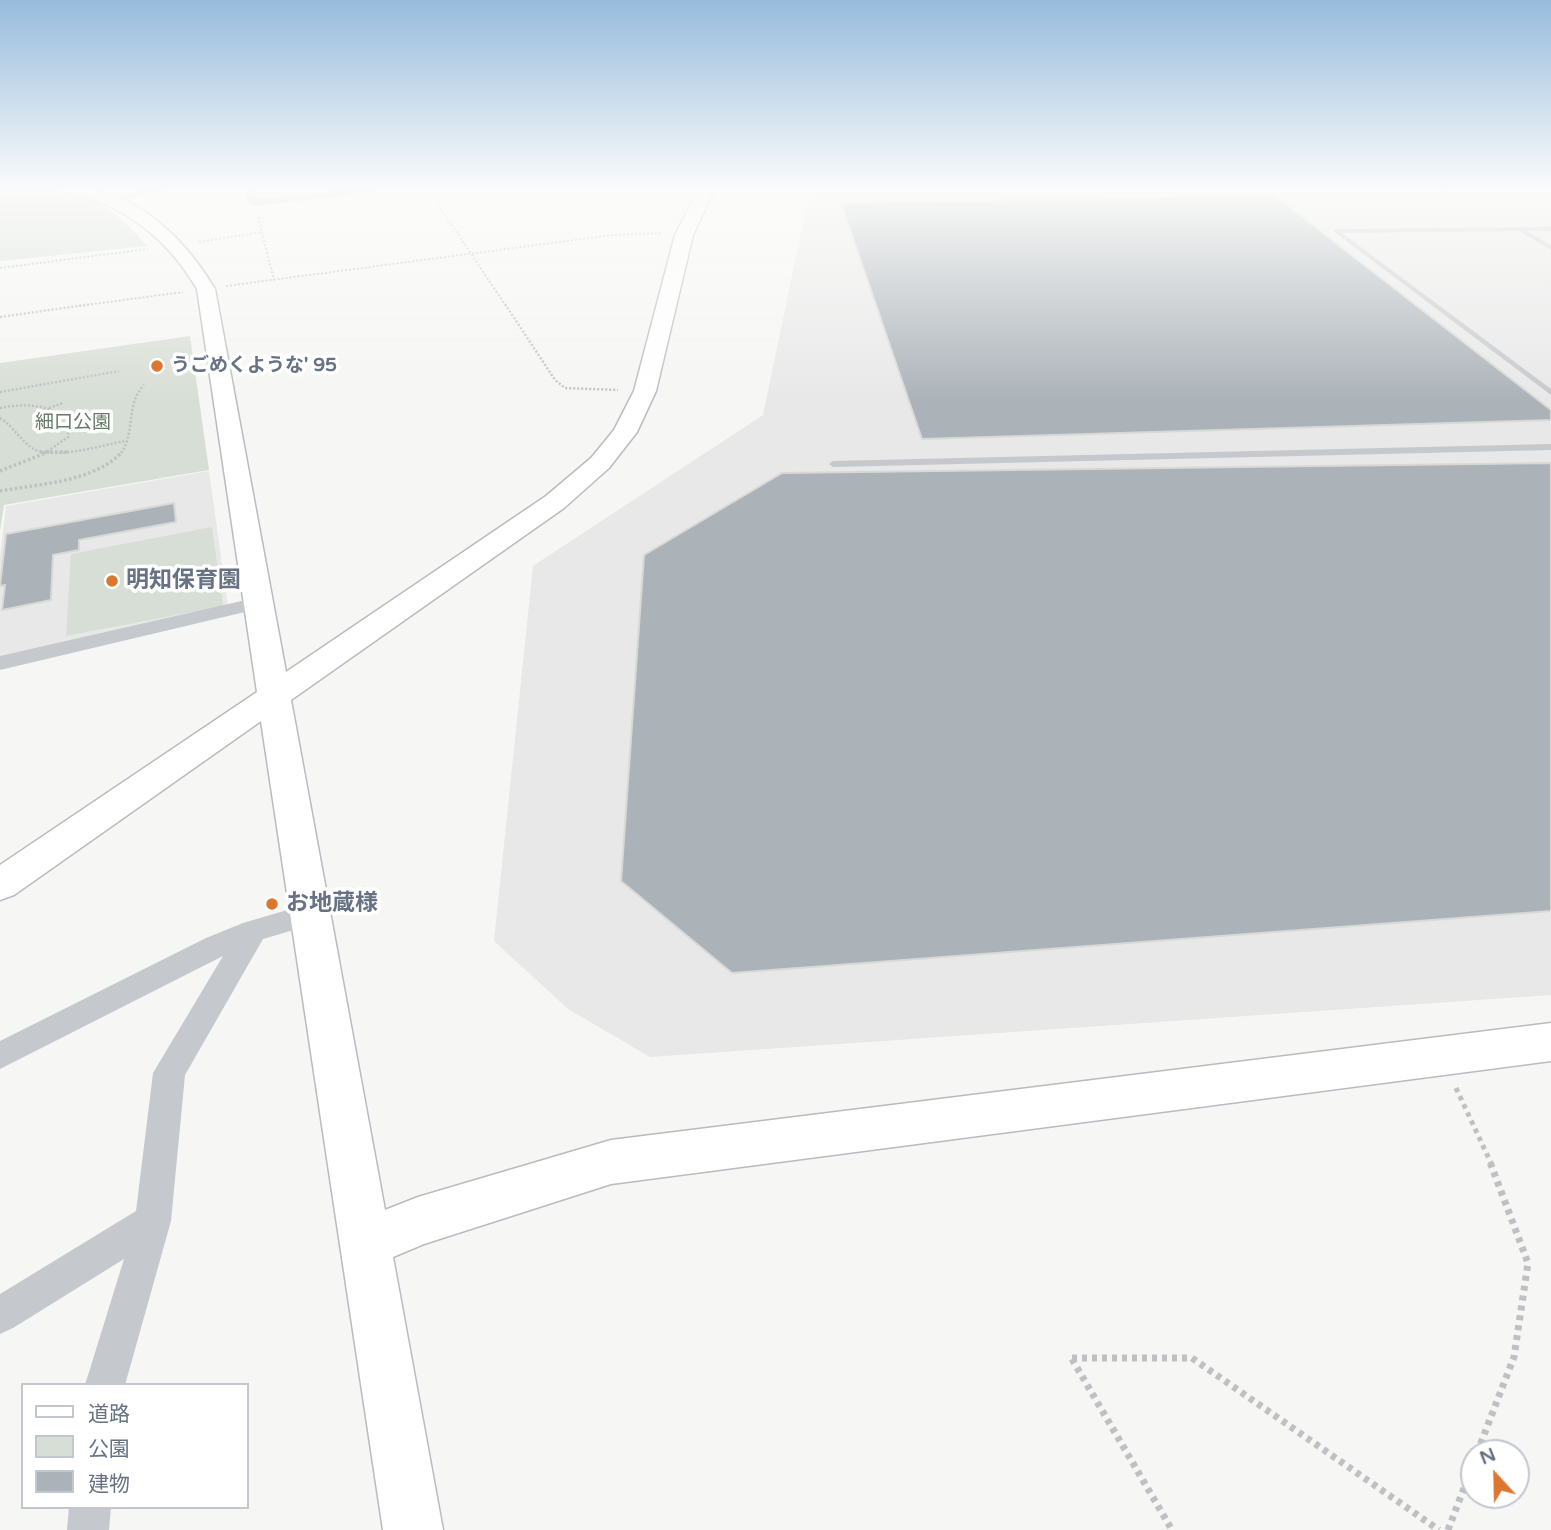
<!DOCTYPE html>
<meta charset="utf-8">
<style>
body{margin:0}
#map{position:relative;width:1551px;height:1530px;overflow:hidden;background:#f6f7f4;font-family:"Varela Round","Noto Sans JP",sans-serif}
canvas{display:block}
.legend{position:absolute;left:21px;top:1383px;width:228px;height:126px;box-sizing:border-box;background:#fff;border:2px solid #c2c7ce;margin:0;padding:9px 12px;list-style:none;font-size:21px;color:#677284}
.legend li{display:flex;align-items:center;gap:14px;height:35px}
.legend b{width:35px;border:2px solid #c2c7ce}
.north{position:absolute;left:1460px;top:1439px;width:70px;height:70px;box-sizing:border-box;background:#fff;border:2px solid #c2c7ce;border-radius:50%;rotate:338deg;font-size:19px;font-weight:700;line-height:28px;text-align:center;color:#677284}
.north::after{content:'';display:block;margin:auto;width:24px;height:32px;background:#dc7630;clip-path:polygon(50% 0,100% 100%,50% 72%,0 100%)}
</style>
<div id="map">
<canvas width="1551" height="1530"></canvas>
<ul class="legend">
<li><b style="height:9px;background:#fff"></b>道路</li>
<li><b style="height:19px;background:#d7ded5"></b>公園</li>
<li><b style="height:19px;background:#abb2b8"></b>建物</li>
</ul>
<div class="north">N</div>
</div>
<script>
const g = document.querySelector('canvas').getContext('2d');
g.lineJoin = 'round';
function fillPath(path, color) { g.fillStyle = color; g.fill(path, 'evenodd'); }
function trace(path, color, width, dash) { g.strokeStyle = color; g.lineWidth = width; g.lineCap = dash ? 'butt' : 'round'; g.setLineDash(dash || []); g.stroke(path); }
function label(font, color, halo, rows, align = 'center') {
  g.font = font + ' "Varela Round","Noto Sans JP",sans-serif'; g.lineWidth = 7; g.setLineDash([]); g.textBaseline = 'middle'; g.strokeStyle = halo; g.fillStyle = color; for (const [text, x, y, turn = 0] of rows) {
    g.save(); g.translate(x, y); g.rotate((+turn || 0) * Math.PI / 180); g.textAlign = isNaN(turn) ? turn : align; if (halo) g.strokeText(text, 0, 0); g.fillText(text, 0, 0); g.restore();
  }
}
fillPath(new Path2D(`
 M815,188H1418L1551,195V995L650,1057L568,1009L494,941L533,566L763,415L804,218Z
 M209,471L228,607L0,656V556L6,506Z`), '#e7e8e7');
fillPath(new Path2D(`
 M0,188C70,188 100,190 147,246L0,261Z
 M190,336L209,470L4,505L0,531V363Z
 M212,527L223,606L66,636L71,554Z`), '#d7ded5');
const building = new Path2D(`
 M1274,195L1551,410V420L922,439L841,203Z
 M1551,463V911L732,973L621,881L644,555L782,473Z
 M174,503L176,522L79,540V550L53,555L51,600L2,610L5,585L0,586L6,534Z`);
fillPath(building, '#abb2b8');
trace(building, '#d8d9d7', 2);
const secondary = new Path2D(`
 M72,188C135,188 185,239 215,289L286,672L546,496L591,458L614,430L634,391L675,235L699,188H715L693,235L656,391L637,432L609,468L564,508L291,700L385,1210L418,1197L611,1140L1551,1023V1061L611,1184L424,1244L393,1257L443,1530H383L261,721L14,895L0,900V865L257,692L197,289C176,253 149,226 111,207C99,201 82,197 72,188Z`);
trace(secondary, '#b8bbc0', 3);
trace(new Path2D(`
 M427,188L506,306
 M258,217L274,280
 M199,242L262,232
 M0,268L148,249
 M226,286L612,235L662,233
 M79,306L183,292`), '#bfc0c3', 2, [2, 2]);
trace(new Path2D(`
 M505,304L555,380L565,388L618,390
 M0,317L92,304
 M0,392L119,371
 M0,408C25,403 49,404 69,421L68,437L45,453
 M49,408L63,403
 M0,418C13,426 20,440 32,448C52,461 103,445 125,441
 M121,453C136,432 125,405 144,385`), '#bfc0c3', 2.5, [2, 2]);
trace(new Path2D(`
 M40,452H67
 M0,471L48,452
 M0,491C39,484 94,482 122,452`), '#bfc0c3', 3.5, [2.5, 2.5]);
trace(new Path2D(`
 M1456,1088L1491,1163`), '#bfc0c3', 5, [4.5, 4.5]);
trace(new Path2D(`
 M1072,1358H1192L1439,1530
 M1072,1359L1172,1530
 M1477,1453L1514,1357L1528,1263L1490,1162
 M1448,1530L1474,1462`), '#bfc0c3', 7, [5, 5]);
fillPath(new Path2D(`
 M1551,227V231H1527L1551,245V250L1519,231L1342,233L1551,389V395L1333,231L1336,229Z
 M1551,444V450L833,467L829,464L833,461Z`), '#c5c8cc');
fillPath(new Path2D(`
 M153,188H179L108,202L102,199Z
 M244,188H254L258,199L352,188H387L382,191L254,206L248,203Z
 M259,597L266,599L269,603L266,607L0,670V656Z
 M311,903L321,906L325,914L321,922L263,939L185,1075L171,1221L125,1385H85L124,1259L13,1328L0,1334V1294L136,1211L153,1073L223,956L0,1069V1041L206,938L243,923Z
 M69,1507H111L109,1530H67Z`), '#c5c8cc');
fillPath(secondary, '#fff');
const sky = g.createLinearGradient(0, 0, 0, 402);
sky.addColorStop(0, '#98bcdd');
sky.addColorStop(0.47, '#fbfbfa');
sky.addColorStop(1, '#fbfbfa00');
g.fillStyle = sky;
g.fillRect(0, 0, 1551, 402);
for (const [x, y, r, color] of [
 [157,366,7,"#dc7630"],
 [112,581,7,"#dc7630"],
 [272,904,7,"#dc7630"]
]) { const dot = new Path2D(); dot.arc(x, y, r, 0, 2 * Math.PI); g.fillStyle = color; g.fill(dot); trace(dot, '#fff', 2.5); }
label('bold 19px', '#677284', '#fff', [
 ["うごめくような' 95",171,366]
], 'left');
label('19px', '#667b66', '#fff', [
 ["細口公園",73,423]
]);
label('bold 23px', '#677284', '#fff', [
 ["明知保育園",126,581],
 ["お地蔵様",286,904]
], 'left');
</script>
